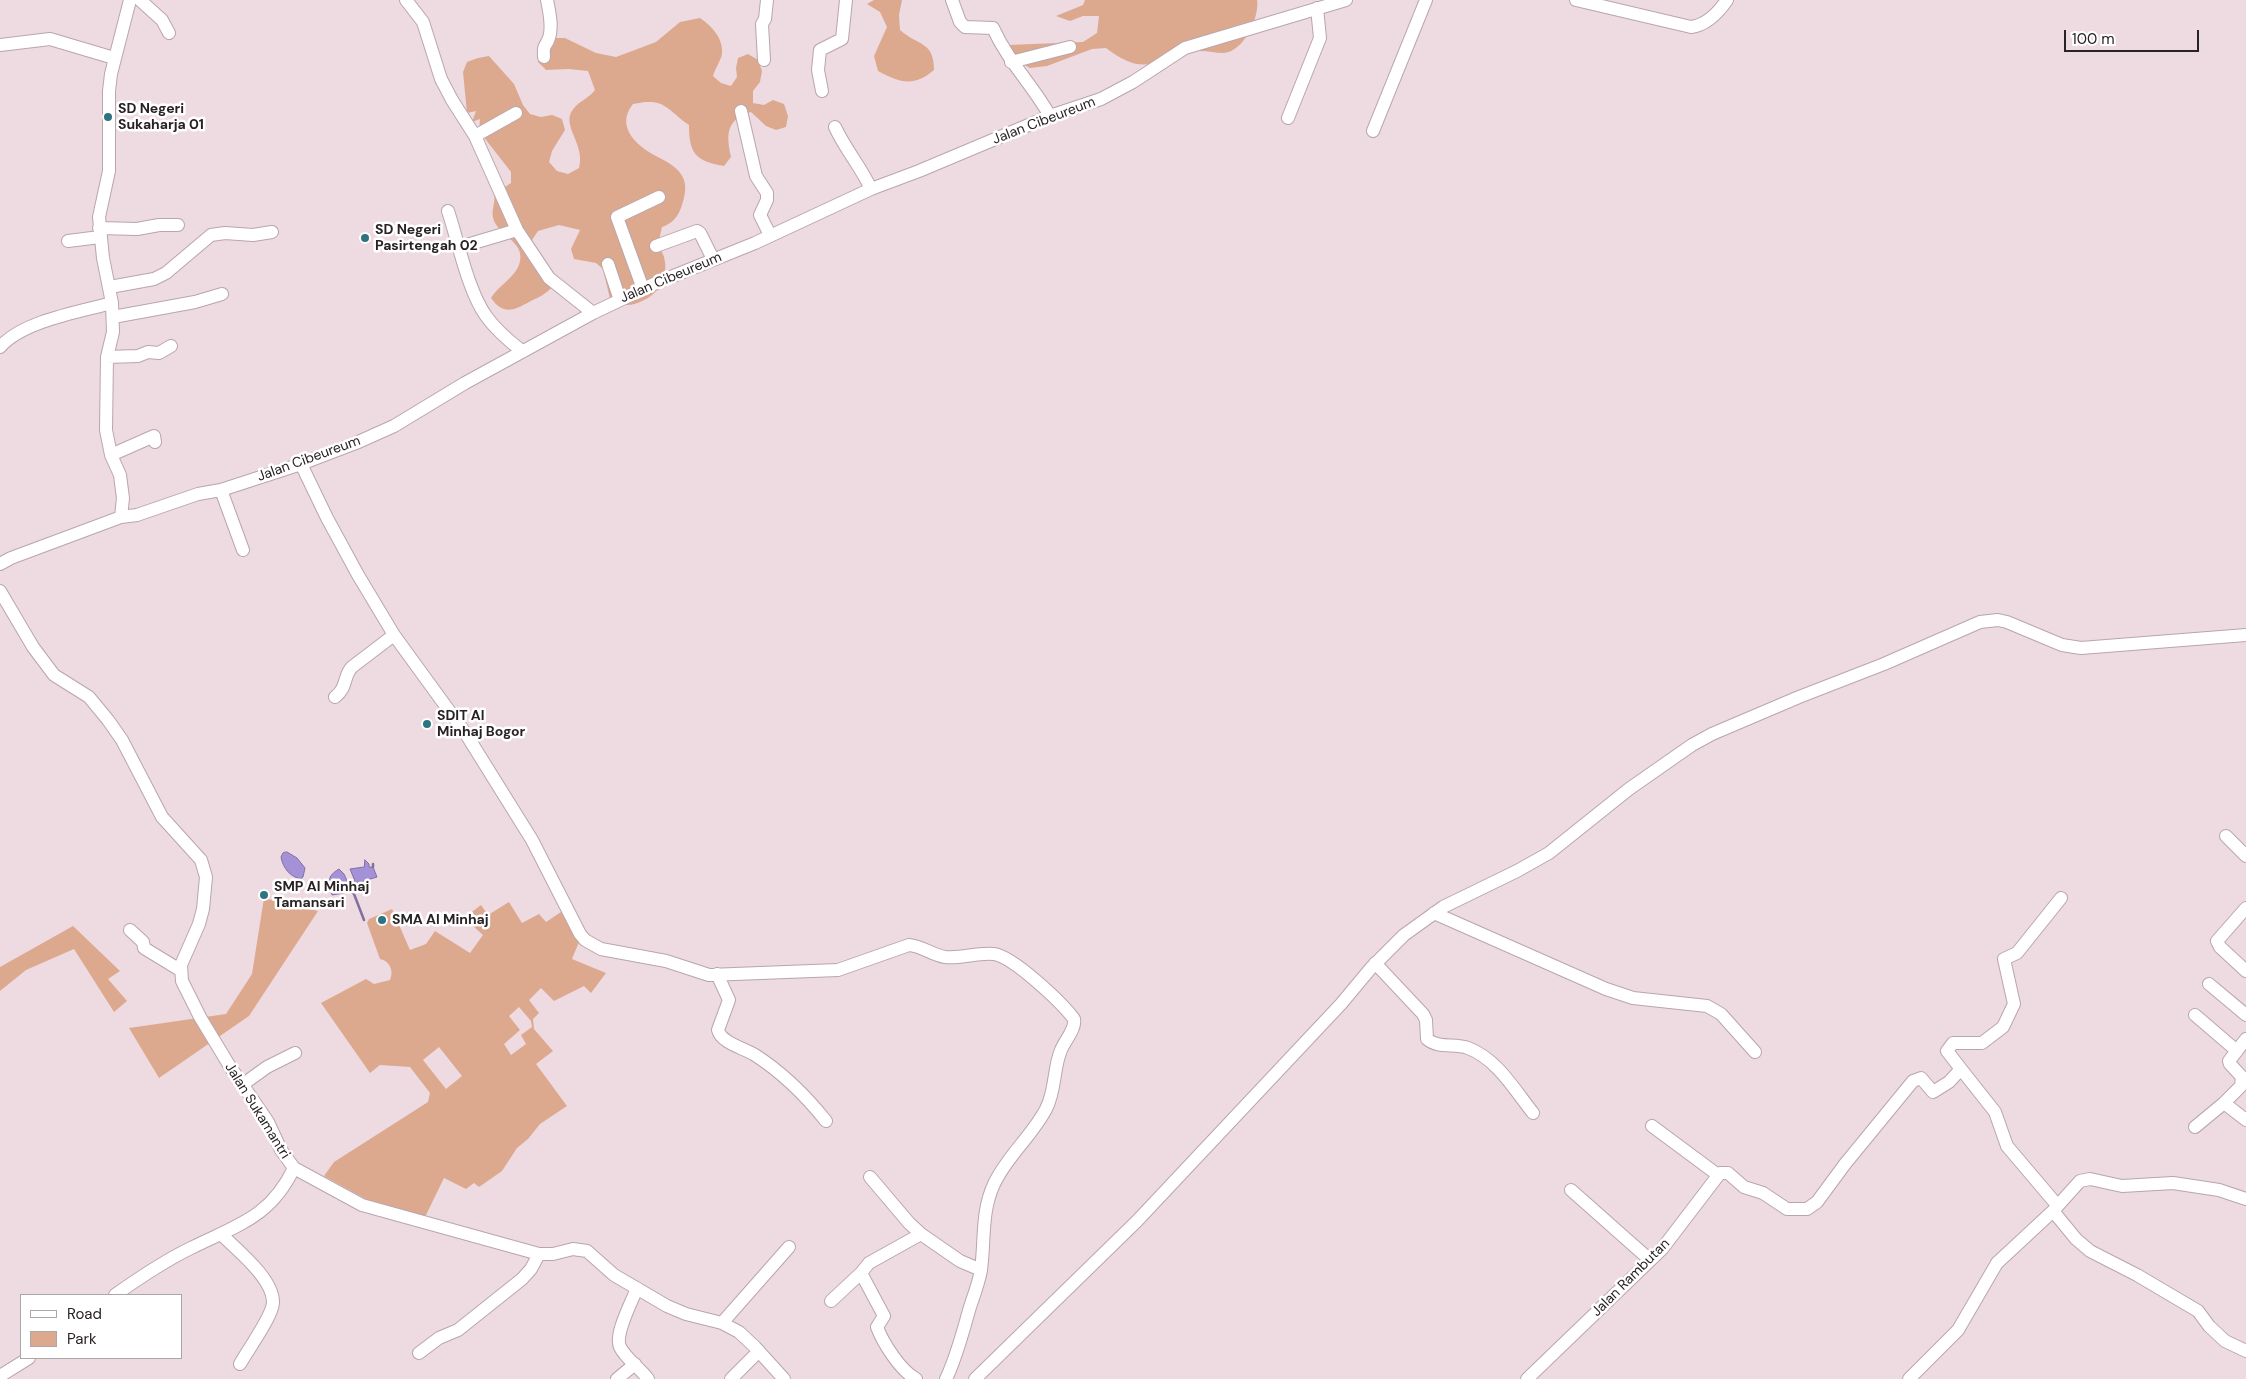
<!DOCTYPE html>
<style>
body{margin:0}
#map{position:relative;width:2246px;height:1379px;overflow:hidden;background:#eedae1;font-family:"DM Sans",sans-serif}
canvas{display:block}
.legend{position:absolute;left:20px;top:1294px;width:162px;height:65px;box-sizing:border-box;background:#fff;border:1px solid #a9a7a7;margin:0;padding:6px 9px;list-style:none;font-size:15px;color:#292224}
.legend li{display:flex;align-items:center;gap:10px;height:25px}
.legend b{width:25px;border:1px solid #a9a7a7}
.scale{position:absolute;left:2064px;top:30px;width:135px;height:22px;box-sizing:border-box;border:2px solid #292224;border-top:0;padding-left:6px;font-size:15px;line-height:18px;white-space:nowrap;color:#292224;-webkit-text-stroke:4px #fff;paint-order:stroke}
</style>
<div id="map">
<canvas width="2246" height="1379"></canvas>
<ul class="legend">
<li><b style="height:6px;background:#fff"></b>Road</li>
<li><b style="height:14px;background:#dda98e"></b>Park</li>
</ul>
<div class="scale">100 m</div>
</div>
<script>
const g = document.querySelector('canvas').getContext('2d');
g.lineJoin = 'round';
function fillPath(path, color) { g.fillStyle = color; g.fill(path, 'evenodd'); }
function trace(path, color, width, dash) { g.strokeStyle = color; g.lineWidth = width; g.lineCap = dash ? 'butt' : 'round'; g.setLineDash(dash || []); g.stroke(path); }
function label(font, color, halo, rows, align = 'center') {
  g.font = font + ' "DM Sans",sans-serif'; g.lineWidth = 5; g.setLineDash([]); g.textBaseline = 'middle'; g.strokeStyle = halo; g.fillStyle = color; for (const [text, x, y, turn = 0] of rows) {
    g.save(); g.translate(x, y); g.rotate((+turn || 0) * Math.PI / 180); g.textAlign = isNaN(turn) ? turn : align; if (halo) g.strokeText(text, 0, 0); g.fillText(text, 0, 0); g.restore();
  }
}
fillPath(new Path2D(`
 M874,0H902L899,15L900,30C918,46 934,41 934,70C914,87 900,83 878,71L874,56L887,27L880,12L867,4Z
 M1085,0H1257C1260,17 1243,53 1223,53C1212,53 1203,49 1192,52C1154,62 1142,76 1106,48L1092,49L1047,66L1030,68L1016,60L1008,45L1083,42L1097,33L1099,16H1083L1070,21L1056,16L1083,5Z
 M700,18C711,25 724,39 722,54C721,60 715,69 713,76L721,83L731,86L737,77L736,68L738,58L748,54L758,60L762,71L760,82L753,91V103L764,105L773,100L784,104L788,116L786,127L776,130L766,126L751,112C726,120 726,134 731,157L724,166C695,161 689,153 689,125C666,109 665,97 633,104C616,125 634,144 654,155C678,167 692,176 682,205C678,217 673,223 662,227C661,233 658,241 659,246C660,250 663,253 664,257C669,277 660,293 642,301C630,307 621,306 610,299L603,269L596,263L574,259L571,249L580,230L559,225L538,231L532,240L535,251L556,277L557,281C549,293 541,296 529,302C513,311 503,315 491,298C498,286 514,278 519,265C527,243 501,237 494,221C490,211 496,203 494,194L511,183V172L479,131L480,119L472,122L476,111L467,113L463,72L467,62L478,58L489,56L514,84L523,105L530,114L541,117L552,115L562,119L565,130L552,151L549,162L557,171L568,174L579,168C586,143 559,125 574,108C580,101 589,98 595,90L588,71L569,69L546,70L538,62L540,52L554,38H565L596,53L616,57L656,42L680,22Z
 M264,898L318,911L249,1016L159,1078L129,1028L226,1014L252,974Z
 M509,902L522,923L539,914L546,922L561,912L579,942L572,959L606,973L591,993L584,986L554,1001L541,988L529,1000L539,1013L533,1019L534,1029L553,1051L536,1064L567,1106L540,1124L528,1139L517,1148L502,1171L479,1187L474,1183L466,1189L444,1178L425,1217L375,1204L324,1176L334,1162L428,1102L430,1093L410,1067L380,1065L370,1073L321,1003L366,979L374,984L390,980C394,971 390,961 380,959L367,923L369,919L392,909L410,950L426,944L435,931L470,953L483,935L464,918L481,905L488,915ZM519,1007L531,1021L532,1027L521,1035L526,1044L511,1055L504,1044L520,1030L509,1016ZM439,1047L462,1076L446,1089L423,1060Z
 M73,926L120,971L108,979L127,1001L114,1012L74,949L26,970L0,991V967Z`), '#dda98e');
const water = new Path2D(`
 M287,852L297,858L305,868L303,877L301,879C290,877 283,868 281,857L283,853Z
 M365,860L369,864V867H373L377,877L354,884L344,893L332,895C329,881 326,877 339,869L344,874L348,883L355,881L350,869L364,867Z`);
fillPath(water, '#a591d8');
trace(water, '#8070a2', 1);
trace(new Path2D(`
 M373,864V867
 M325,883L329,884
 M356,885L350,890L354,894L364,920`), '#8070a2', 2.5);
const minor = new Path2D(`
 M140,0L162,20L169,33
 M406,0L423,22L441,79L452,100L475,136L517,230L549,278L593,313
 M952,0L960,22L965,27L993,28C1009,63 1032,84 1050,116
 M1576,0L1691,27C1707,25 1718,13 1727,0
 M0,45L50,39L114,58
 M544,57C543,43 546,47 549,38C553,27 549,10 547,0
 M764,60L762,24L765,19L767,0
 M1011,62L1070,47
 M822,91L818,70L820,50L842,39L846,0
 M741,111L756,176L767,193V200L760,215L770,235
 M1288,118L1320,38L1317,8
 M835,127C845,149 861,167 871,189
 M1373,131L1426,0
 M475,136L516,113
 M448,211C458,241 468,291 486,316C496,330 509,341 522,351
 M99,228L137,229L159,225H178
 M68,241L100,237
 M656,246L697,231L700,233L713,259
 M460,247L517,230
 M608,264L620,300
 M110,287L154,279L166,273L211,235L225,233L253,235L272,232
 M643,289L617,217L659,197
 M113,317L195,302L222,294
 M0,347C23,321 79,312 112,303
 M107,357L138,356L148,352L159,353L171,346
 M111,455L154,436L155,442
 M301,464L327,518L358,575L394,635L466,734L532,840L580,934L585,940L601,949L666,961L709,975L838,970L909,945C922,946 932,955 945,957C961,959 978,952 994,954C1014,957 1062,1003 1074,1019C1076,1029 1065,1040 1061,1050C1053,1069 1056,1090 1046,1109C1032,1136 1007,1156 994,1184C981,1212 985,1240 981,1270C979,1282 974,1295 970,1307C963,1331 957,1356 946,1379
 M221,490L243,550
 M121,517L123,498L120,475L111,455L106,430L107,357L113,332L112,303L103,258L99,217L109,171V91L111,74L130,0
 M0,564L11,558L121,517L137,515L198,494L221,490L301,464L356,443L394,426L465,383L593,313L656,283L755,243L871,189L919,171L1050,116L1101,99L1133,82L1185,48L1346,0
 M0,591L33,647L54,675L89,697L108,720L122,740L162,817L201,860L206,877L203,909L199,924L181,965L182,981L200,1017L229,1065L268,1122L281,1150L294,1168L362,1205L539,1254H553L573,1249L587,1251L614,1275L667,1306L686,1314L722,1323L739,1332L755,1347L784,1379
 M335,697C348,687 343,676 352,667L394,635
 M2226,836L2246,856
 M2246,908L2217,941L2220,947L2246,971
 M1434,913L1606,989L1633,998L1707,1006L1721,1014L1755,1052
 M130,930L143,942L144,948L180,970
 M1375,963L1423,1014L1426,1020L1427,1039C1439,1049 1454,1043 1468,1048C1497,1059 1514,1089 1533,1113
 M717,974L729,1000L718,1030C721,1043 744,1048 755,1055C783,1073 806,1096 826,1121
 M2209,984L2246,1015
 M2195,1015L2237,1051
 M1961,1069L1995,1112L2007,1146L2057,1205
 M242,1085L267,1067L295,1053
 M2224,1103L2241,1086L2242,1077L2230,1064L2229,1061L2246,1039
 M1652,1126L1718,1175
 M2195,1127L2224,1103L2246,1120
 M870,1177L909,1223L921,1234L960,1261L981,1270
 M1571,1190L1650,1260
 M2053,1211L2076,1239L2090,1251L2137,1275L2198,1311L2209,1326L2225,1341L2246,1351
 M221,1234C237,1250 274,1279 273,1303C272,1317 247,1351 240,1364
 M861,1273L869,1263L921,1234
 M637,1288C632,1302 614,1334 620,1347C626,1359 640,1368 648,1379
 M115,1295C139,1278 164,1261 191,1248C237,1225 270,1218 294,1168
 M831,1301L861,1273L884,1316L877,1327C883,1343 900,1370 916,1379
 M722,1323L789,1247
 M419,1353L439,1338L458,1330L522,1279L531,1269L539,1254
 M0,1376L29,1358
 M617,1379L635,1364
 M731,1379L759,1351
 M975,1379L1137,1221L1341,1004L1371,968L1404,935L1443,907L1517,871L1549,853L1629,789L1692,745L1712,734L1799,697L1884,664L1980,622L1998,620L2007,622L2062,645L2081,648L2246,635
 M1527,1379L1662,1249L1720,1173H1728L1744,1187L1763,1193L1787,1209H1807L1817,1202L1845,1164L1913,1081L1921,1078L1933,1092L1949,1082L1961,1069L1947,1051L1953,1043H1982L2003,1027L2014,1004L2004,959L2017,953L2061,898
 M1909,1379L1958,1330L1997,1263L2053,1211L2080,1181L2090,1179L2122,1186L2173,1183L2219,1190L2246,1199`);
trace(minor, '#b9a6ad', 14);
trace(minor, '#fff', 12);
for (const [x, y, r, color] of [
 [108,117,5,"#2d7380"],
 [365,238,5,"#2d7380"],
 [427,724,5,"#2d7380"],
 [264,895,5,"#2d7380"],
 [382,920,5,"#2d7380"]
]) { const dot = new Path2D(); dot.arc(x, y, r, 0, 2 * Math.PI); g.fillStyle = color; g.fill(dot); trace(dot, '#fff', 2); }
label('bold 14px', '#292224', '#fff', [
 ["SD Negeri",118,109],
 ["Sukaharja 01",118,125],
 ["SD Negeri",375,230],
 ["Pasirtengah 02",375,246],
 ["SDIT Al",437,716],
 ["Minhaj Bogor",437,732],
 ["SMP Al Minhaj",274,887],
 ["Tamansari",274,903],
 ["SMA Al Minhaj",392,920]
], 'left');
label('14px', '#292224', '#fff', [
 ["Jalan Cibeureum",1044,121,-21],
 ["Jalan Cibeureum",671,278,-23],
 ["Jalan Cibeureum",309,459,-20],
 ["Jalan Sukamantri",257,1111,58],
 ["Jalan Rambutan",1631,1278,-45]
]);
</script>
